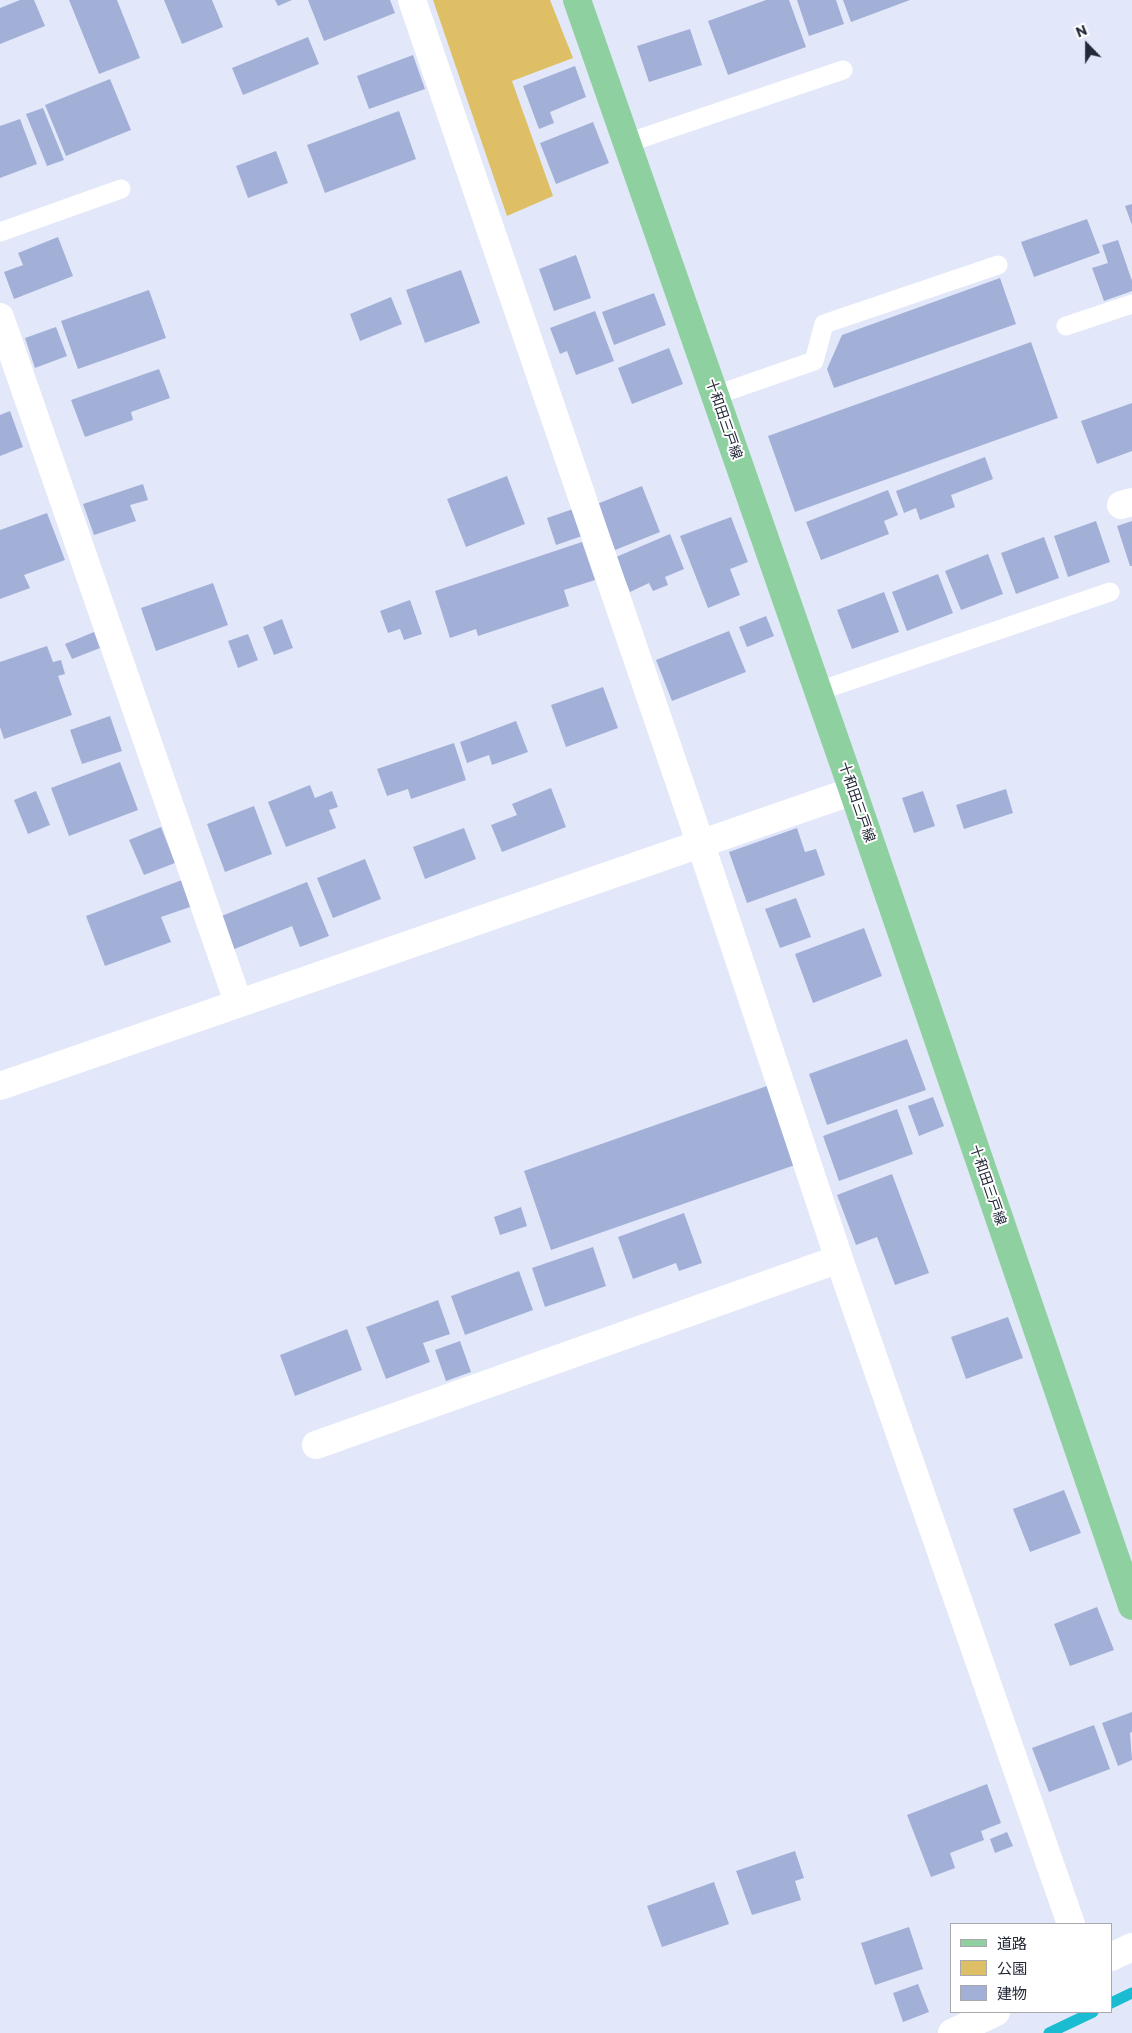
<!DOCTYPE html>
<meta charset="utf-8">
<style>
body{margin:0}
#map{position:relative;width:1132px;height:2033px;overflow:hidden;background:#e2e8f9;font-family:Commissioner,"Noto Sans JP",sans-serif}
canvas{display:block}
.legend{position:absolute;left:950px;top:1923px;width:162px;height:90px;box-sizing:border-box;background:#fff;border:1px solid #a7a9af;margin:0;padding:6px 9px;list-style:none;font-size:15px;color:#232938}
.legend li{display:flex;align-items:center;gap:10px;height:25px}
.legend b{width:25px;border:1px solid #a7a9af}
.north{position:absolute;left:1062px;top:20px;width:50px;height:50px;-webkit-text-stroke:4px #fff;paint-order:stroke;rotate:338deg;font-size:14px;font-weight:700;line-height:20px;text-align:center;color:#232938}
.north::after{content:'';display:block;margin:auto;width:18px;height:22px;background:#232938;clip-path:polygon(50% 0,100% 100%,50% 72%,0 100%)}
</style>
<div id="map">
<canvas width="1132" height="2033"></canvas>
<ul class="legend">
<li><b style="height:6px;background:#8fd0a1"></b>道路</li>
<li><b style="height:14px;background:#dfbf65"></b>公園</li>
<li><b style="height:14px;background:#a2b0d8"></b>建物</li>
</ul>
<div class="north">N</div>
</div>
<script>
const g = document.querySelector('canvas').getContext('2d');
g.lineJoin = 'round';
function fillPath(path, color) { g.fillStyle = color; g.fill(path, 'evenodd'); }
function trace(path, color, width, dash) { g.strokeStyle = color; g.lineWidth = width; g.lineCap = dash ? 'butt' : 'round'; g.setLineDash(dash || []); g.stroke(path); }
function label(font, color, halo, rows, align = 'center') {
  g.font = font + ' Commissioner,"Noto Sans JP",sans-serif'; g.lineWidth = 4; g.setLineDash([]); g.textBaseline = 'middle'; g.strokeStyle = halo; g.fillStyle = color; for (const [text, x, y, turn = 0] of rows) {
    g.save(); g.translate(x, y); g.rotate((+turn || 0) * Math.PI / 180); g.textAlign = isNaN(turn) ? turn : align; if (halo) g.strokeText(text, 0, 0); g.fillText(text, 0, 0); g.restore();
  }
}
fillPath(new Path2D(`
 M433,0H550L573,58L512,81L553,196L507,216Z`), '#dfbf65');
trace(new Path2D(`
 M1111,2003L1132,1993
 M1049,2033L1093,2012`), '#19bcd1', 11);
fillPath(new Path2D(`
 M20,0H34L45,26L0,44V8Z
 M69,0H117L140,58L99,74Z
 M164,0H212L223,27L182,44Z
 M275,0H292L278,6Z
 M308,0H390L395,13L324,41Z
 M766,0H789L806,47L728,75L708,21Z
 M797,0H836L844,24L809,36Z
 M843,0H910L851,22Z
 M690,29L702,65L649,82L637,46Z
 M308,37L319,64L243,95L232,68Z
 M413,55L425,89L369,109L357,76Z
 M575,66L586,97L550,112L554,123L539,129L523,86Z
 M110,79L131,130L66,156L45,105Z
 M43,108L64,160L47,166L26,114Z
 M399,111L416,159L325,193L307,145Z
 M20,119L37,164L0,178V126Z
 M593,122L609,163L556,184L540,143Z
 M276,151L288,183L248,198L236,166Z
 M1132,204V225L1125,206Z
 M1087,219L1100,253L1034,277L1021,242Z
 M58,237L73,276L14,299L4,272L23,265L18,253Z
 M1118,240L1132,281V291L1104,301L1092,268L1108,263L1102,245Z
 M576,255L591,298L554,311L539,269Z
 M461,270L480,323L425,343L406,290Z
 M1000,278L1016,324L834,388L827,369L842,335Z
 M149,290L166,338L78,369L61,321Z
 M654,293L666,325L614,345L602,312Z
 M391,297L402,324L360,341L350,314Z
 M595,311L614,361L576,375L567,351L560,354L550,328Z
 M56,327L67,356L35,368L25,338Z
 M1031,342L1058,418L795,512L768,436Z
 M669,348L683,384L632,404L618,368Z
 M159,369L170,398L131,412L133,420L85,437L71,400Z
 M1132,403V451L1097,464L1081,421Z
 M10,411L23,447L0,456V415Z
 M985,457L993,479L951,495L955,507L920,520L916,508L904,513L896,491Z
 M507,476L525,524L466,547L447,499Z
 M143,484L148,500L130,505L136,521L94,535L83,504Z
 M642,486L660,532L615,550L597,504Z
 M888,490L898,515L884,521L889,534L821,560L806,522Z
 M576,508L585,535L556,545L547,518Z
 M47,513L65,560L24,575L30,588L0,599V530Z
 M731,517L748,562L730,569L740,595L708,608L680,536Z
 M1096,521L1110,562L1068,577L1054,536Z
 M1132,521V566H1130L1117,526Z
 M670,534L684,569L665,577L668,585L653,591L649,583L630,592L616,557Z
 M1044,537L1059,578L1016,594L1001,553Z
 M582,542L595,580L564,590L569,606L478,636L476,629L450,638L435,591Z
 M988,554L1003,594L961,610L945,571Z
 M938,574L953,613L907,631L892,592Z
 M213,583L228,625L156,651L141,608Z
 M884,592L899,632L852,649L837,610Z
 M410,600L422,634L404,640L400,629L388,633L380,611Z
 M766,616L774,636L747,647L739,627Z
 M282,619L293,648L274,655L263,627Z
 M729,631L746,672L672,701L656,660Z
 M94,632L100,648L72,659L65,644Z
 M248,634L258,660L238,668L228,641Z
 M47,646L53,662L61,660L65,674L58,676L72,715L4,739L0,727V662Z
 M603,687L618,728L566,747L551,705Z
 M110,716L122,751L82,764L70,730Z
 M516,721L528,752L492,765L489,755L467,763L460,742Z
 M454,743L466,780L411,799L408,789L387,796L377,769Z
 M120,762L138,810L69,836L51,788Z
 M310,785L315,798L332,791L338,807L329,810L336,828L286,847L268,802Z
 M551,788L566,827L502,852L491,825L517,815L512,804Z
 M1006,789L1013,813L964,829L956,805Z
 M36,791L50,825L28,834L14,800Z
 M923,791L935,826L914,833L902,798Z
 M254,806L272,854L225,872L207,824Z
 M161,827L175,863L144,875L129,840Z
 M464,828L476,859L425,879L413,847Z
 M797,828L805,852L816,849L825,875L747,903L729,852Z
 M365,859L381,899L333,918L317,878Z
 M182,880L193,906L161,917L171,942L105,966L86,916Z
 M307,882L329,936L300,947L292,926L232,950L219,917Z
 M796,898L811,937L780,948L765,909Z
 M864,928L882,976L813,1003L795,954Z
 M907,1039L926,1090L827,1125L809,1074Z
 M767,1086L795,1165L551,1250L524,1171Z
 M933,1097L944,1126L919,1136L908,1106Z
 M897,1109L913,1154L839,1181L823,1136Z
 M892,1174L929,1273L895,1285L877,1237L856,1245L837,1195Z
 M521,1207L527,1226L500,1235L494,1217Z
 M684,1213L702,1263L679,1271L676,1263L633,1279L618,1237Z
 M593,1247L606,1286L545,1307L532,1268Z
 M519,1271L533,1310L465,1335L451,1296Z
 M438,1300L450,1334L423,1343L430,1362L386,1379L366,1327Z
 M1008,1317L1023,1358L966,1379L951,1337Z
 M347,1329L362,1370L295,1396L280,1355Z
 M460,1341L471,1372L446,1381L435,1350Z
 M1064,1490L1081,1533L1030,1552L1013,1509Z
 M1097,1607L1114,1650L1070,1666L1054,1624Z
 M1132,1712V1732L1130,1733L1132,1760L1118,1766L1102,1723Z
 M1094,1725L1110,1769L1049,1792L1032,1748Z
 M987,1784L1001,1823L981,1831L984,1840L950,1853L955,1868L931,1877L907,1815Z
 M1007,1832L1013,1846L995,1853L990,1839Z
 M795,1851L804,1878L795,1881L801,1900L752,1915L736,1871Z
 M714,1882L729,1924L662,1947L647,1906Z
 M909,1927L923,1969L875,1985L861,1943Z
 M918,1984L929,2012L903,2022L893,1993Z`), '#a2b0d8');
trace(new Path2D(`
 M627,143L843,70
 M0,232L121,189
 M1066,326L1132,304
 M716,395L814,361L824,324L998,265
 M819,691L1110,592`), '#fff', 19);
trace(new Path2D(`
 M412,0L700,842L839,1259L1071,1924
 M0,317L238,1002
 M1121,505L1132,502
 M0,1086L853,791
 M316,1445L839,1259`), '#fff', 28);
trace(new Path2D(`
 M1111,1957L1132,1947
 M952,2033L996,2012`), '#fff', 28);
trace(new Path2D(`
 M577,0L853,791L1132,1606`), '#8fd0a1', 28);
label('14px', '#232938', '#fff', [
 ["十和田三戸線",724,419,71],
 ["十和田三戸線",857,802,71],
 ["十和田三戸線",988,1185,71]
]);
</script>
